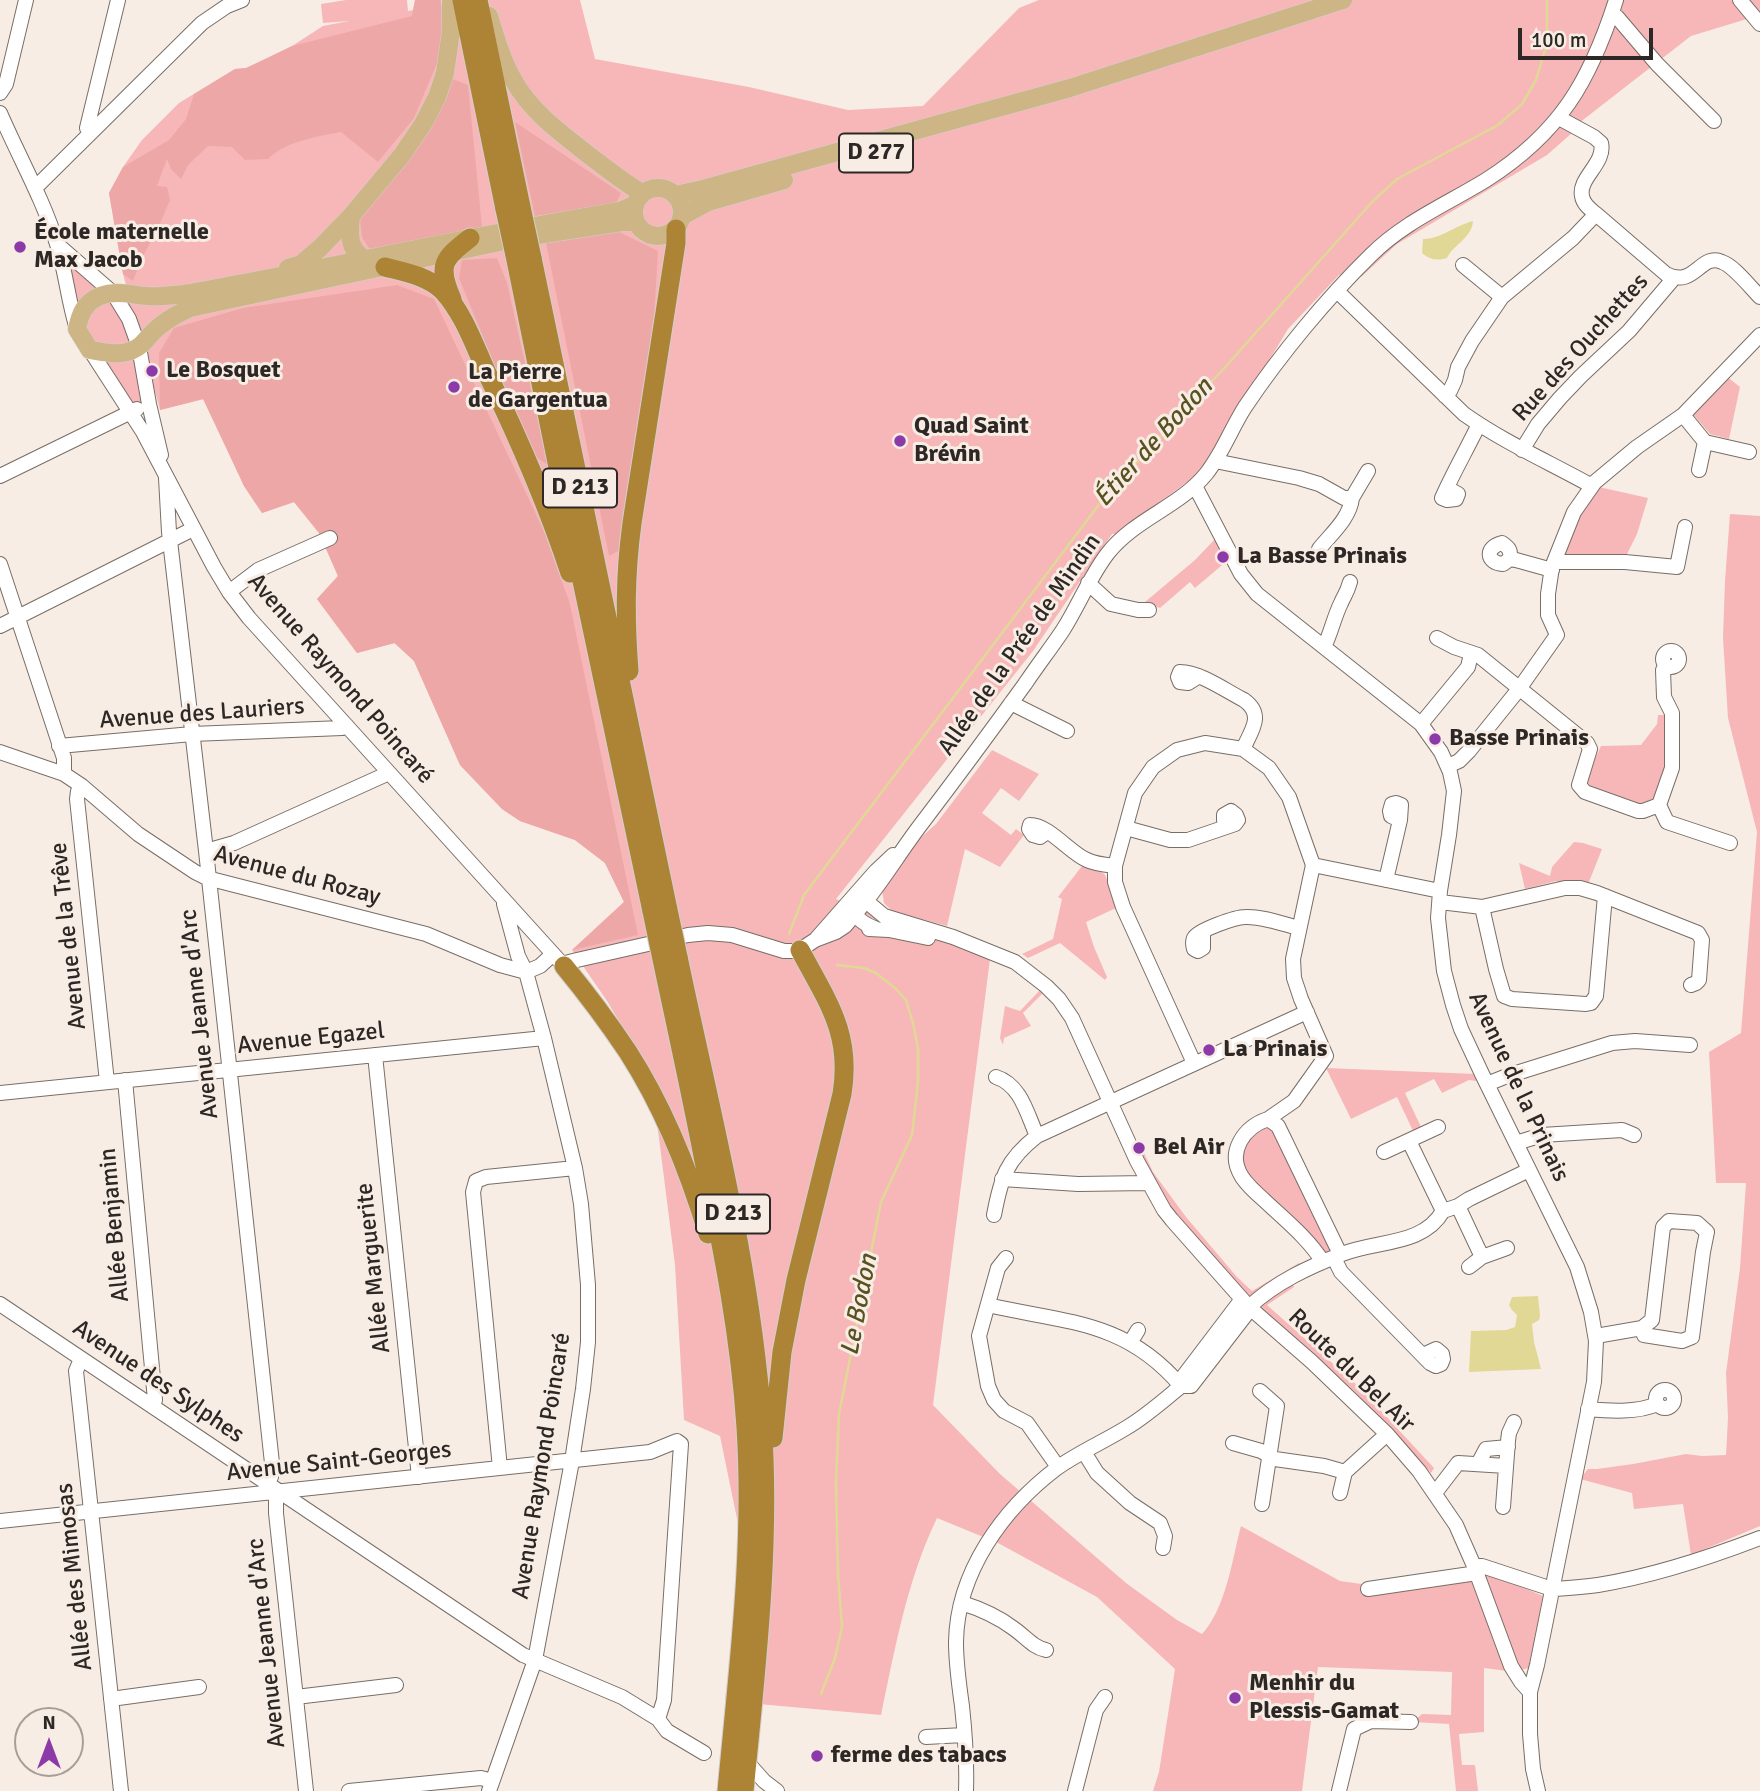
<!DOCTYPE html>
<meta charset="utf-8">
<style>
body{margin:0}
#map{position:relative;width:1760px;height:1791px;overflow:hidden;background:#f8ede4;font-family:Signika,sans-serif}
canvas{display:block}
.north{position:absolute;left:14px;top:1707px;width:70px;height:70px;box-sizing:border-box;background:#f8ede4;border:2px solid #a79e98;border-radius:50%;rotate:0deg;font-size:19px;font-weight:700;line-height:28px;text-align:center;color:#2d2825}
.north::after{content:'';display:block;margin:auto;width:24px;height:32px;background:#8d3aa9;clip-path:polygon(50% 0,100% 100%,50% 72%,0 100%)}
.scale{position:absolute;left:1518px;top:28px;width:135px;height:32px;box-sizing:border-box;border:4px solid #2d2825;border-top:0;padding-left:9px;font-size:21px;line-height:24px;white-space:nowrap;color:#2d2825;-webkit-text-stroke:5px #f8ede4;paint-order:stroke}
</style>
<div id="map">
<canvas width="1760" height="1791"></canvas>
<div class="north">N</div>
<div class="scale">100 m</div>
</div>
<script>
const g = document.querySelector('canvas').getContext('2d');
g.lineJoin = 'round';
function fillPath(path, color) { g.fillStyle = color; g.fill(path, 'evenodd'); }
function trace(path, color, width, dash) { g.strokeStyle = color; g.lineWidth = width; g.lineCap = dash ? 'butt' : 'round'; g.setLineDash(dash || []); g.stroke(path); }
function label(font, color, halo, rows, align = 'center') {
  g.font = font + ' Signika,sans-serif'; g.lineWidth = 6; g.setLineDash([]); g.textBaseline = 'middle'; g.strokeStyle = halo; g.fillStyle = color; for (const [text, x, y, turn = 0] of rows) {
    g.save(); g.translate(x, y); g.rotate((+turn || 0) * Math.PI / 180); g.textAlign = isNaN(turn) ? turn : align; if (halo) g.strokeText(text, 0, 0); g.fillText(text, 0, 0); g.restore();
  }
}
fillPath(new Path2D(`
 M346,0H407L408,11L413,10L415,0H441L442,6L475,0H580L595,59L749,87L848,110L923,106L1019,8L1039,0H1760V15L1691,36L1579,123L1572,133L1547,155L1397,244L1361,277L1339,275L1288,329L1203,470L1117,534H1112L1033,651L836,899L990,959L933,1405L1000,1474L1126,1583L1177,1620L1202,1634C1226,1608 1232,1560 1241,1526L1340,1581L1369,1585L1467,1570L1507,1671L1484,1668V1732L1459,1734L1462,1765H1475L1478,1791H1456L1449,1724L1413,1722L1422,1714L1451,1715L1452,1672L1318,1667L1302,1791H1153L1159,1772L1175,1669L1097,1597L998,1543L937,1518C907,1580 895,1649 881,1715L725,1701L742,1543L720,1436L684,1420L675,1265L651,1075L607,1001L572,950L624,902L605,863L575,840L520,821L502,809L460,765L414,661L394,643L357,653L317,599L338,576L319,533L294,502L262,513L244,486L204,399L160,410L140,336L124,303L130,299L123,274L109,193L123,167L142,140L179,103L235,69L246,68L266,60L292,46L323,26L349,21L323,23L321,4Z
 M64,257L101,289L79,309Z
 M110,298L124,317L132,343L103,348L86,334L87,312Z
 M127,356L137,359L144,403L134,406L102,359Z
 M1726,376L1740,387L1729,439L1710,434L1692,413Z
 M1599,487L1648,498L1637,534L1625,558L1570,557L1563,551L1580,513Z
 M1730,514L1760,516V1526L1691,1555L1683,1504L1634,1509L1632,1493L1580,1479L1588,1469H1597L1633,1464L1686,1454L1702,1456L1726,1455L1728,1418L1726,1373L1740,1268L1746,1183H1716L1709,1052L1741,1033L1757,832L1728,718L1723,638L1725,581Z
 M1217,537L1227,561L1195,588L1190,582L1160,608L1145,602L1195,560Z
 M1658,715H1669V767L1658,797L1641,804L1591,786L1588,783L1586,777L1601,746L1641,745L1657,724Z
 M992,750L1039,774L1019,801L1001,788L982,813L1011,835L1016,829L1024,835L1000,867L965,849L947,926L892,911L884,903L882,890L917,841L936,824Z
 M1574,842L1583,843L1602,849L1589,882L1586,884L1560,883L1556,881L1525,889L1519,863L1550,876L1552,867Z
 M1082,866C1088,868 1099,870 1104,874C1108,877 1112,900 1116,908L1086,922L1094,947L1107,977L1105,980L1060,943L1028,958L1022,954L1053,939L1062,899L1058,897Z
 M1041,989L1044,992L1023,1013L1031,1026L1004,1038L1003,1045L1000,1038L1005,1006L1020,1011Z
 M1326,1068L1476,1074V1081L1469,1080L1442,1093L1434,1079L1405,1093L1422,1129L1414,1133L1397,1097L1351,1119Z
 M1270,1123L1333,1253L1325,1254L1245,1178L1241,1143Z
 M1138,1140L1153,1172L1161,1183L1186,1217L1237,1277L1252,1291L1299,1263L1301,1268L1253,1300L1236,1285L1169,1206L1151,1180L1135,1141Z
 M1291,1281L1294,1287L1267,1305L1358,1386L1434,1468L1431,1473L1355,1392L1260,1307V1304Z
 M1482,1570L1543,1596L1529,1668L1520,1670L1498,1617Z`), '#f7b7b8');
fillPath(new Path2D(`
 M415,0H441L443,49L414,118L378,162L341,132C316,137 286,141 268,159L245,160L232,147L208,146L188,165L181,179L171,169L167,159L157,186L167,187L170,200L158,228L141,260L133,281L123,274L109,193L123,167L169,140L186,119L194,94L235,69L246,68L292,46L412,16Z
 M450,78L468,85L482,227L370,250L362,237L360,218Z
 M515,122L621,193L616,203L535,216Z
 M615,230L658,251L654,320L620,550L609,556L546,243Z
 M497,258L507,283L548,465L531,454L459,278L462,260Z
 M397,285L434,299L543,529L570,604L638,935L572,950L624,902L605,863L575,840L520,821L502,809L460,765L414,661L395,643L357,653L317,599L338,576L319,533L294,502L262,513L244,486L203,399L160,410L159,353L174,328L243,308Z`), '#eea7a7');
fillPath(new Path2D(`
 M1473,221C1472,238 1454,244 1447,258C1437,261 1430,260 1422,253L1423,239C1441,239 1456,225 1473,221Z
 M1538,1296L1540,1316L1539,1320L1532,1324L1534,1342L1541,1369L1469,1372L1471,1331L1506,1330L1515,1327L1517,1315L1512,1310L1509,1305L1512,1297Z`), '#e1d896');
trace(new Path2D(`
 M789,934L804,895L1107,494L1228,364L1372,202L1397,179L1498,125L1522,104L1536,80L1547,43V0
 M821,1694L835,1658L842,1627L838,1575L836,1483L839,1414L881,1202L912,1135L918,1081V1048L913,1023L906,1000L896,989L876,973L864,968L837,965`), '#e1d896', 2.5);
const minor = new Path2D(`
 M1740,0L1760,24
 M1611,15L1617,17L1657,64L1714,121
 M0,93L6,84L26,0
 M0,113C19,157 43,199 57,244C66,272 68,301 77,329
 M1559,118L1594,137L1601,143C1606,163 1578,178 1582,196C1583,204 1590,209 1596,214L1666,274C1695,289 1700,252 1722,262C1734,266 1750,287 1760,297
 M91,132L87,128L118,0
 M35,188L202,23L227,6L242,0
 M58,245L113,293L129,319L139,347L149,404L161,455
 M1463,265L1502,297
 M1337,291L1464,414C1505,443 1549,462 1592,486
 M90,350L143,432L214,567L229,592L249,618L564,966L569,962L577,960L688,935L708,933L732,935L784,951H794L800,950L815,940L836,932L845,926L866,901C886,876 902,849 922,823C957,777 991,731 1025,684C1037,666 1051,648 1063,630C1079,605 1090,576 1108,553C1135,519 1179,507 1206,474C1222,454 1231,429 1245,407C1280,355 1326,299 1371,255C1404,222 1447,204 1486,180C1560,133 1590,81 1616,0
 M1445,396L1450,391L1455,380L1458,367L1472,341L1502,297L1573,238L1596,214
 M1683,415L1705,442L1749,452
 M1522,450L1538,424L1560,398L1581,376L1629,331L1674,278
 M1215,461L1299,478L1319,484L1344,498H1352L1368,471
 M1699,470L1705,442
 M0,476L137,409
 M166,478L169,532L206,851L272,1463L271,1477L268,1482
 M1195,486L1241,574L1257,594L1421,724L1441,752L1450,772L1454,791L1449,835L1440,891L1438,918L1444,971L1453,1005L1461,1029L1482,1074L1577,1267L1591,1312L1596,1341L1594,1382L1537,1665L1530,1692V1734L1533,1769L1538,1791
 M1447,488L1458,494L1456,499L1447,500L1442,498C1453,473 1467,449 1479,424
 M1319,549C1331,534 1350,518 1352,498
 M1510,559C1511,550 1509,548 1502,543C1485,547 1486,563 1503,564L1510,559L1516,560L1552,570
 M1554,562H1625L1677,567L1685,527
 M0,564L64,758V774
 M1088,583L1111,604L1138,610H1149
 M229,592L258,570L330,538
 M0,626L193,529
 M1437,638L1454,647L1478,655L1587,743L1590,749L1579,785L1585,792L1638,811H1643L1659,805
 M1324,647C1331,633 1334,617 1341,603C1345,594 1347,593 1350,582
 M1663 659a8 8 0 1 1 16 0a8 8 0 1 1-16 0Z
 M1666,665L1663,670L1664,697L1672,713V768L1659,805L1667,822L1730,843
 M1199,676L1188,683L1180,682L1178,677L1180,672C1200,672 1226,691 1244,700C1265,715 1251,731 1243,749
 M1011,703L1067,731
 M1421,724L1468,667L1471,654
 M59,746L192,734L342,728L347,726
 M0,752L64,774L82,786L138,834L195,872L207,878L426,934L500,965L526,972
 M1448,766L1459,761L1469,751L1519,689L1557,635L1548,615V594L1552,567L1574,512L1595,482L1637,447L1683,415L1760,335
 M82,786L78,791L77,799L107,1082
 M1126,828L1170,840H1188L1235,824L1238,820L1236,815L1231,811L1224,815V820L1227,826
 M1047,832L1040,837L1033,835L1029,829L1030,825C1049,825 1070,853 1087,860C1095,864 1106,865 1115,866
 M206,851L234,843L389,773
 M1313,865L1440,891
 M1386,880L1400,820L1401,805L1396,803L1392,804L1390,811L1391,816L1400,820
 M1440,902L1482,907L1565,888H1580L1597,893L1698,933L1702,940L1699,980L1696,983L1691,985
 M1482,907L1496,969L1504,996L1512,999L1586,1004L1591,1003L1596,996L1605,896
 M869,929L889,930L928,938
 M877,929C860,923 856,918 850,901H866L884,916L953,937L1015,962L1046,986L1059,999L1072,1018L1137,1161L1164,1210L1172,1220L1249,1307L1312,1362L1387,1434L1419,1471L1456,1525L1474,1566L1511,1666L1521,1682L1530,1692
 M1203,932V948L1198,951L1194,949C1193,945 1192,942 1194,938C1198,930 1236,917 1245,917C1262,916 1282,924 1299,928
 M817,938L876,871L893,855
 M526,972L540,966L552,955
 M375,1055L419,1477
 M1194,1063L1123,907L1115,882V866L1135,793L1153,767L1177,750L1205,743L1243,749L1269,768L1289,797L1313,865L1293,959L1294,978L1301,999L1326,1056L1294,1101L1268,1119
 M996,1077C1021,1085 1027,1114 1037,1136
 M125,1080L155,1400L152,1406
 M1487,1084L1507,1076L1612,1043L1635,1041L1690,1045
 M0,1093L544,1038
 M1409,1141L1443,1211
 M1516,1143L1542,1135L1622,1130L1634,1135
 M1384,1152L1438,1127
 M1002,1179L1078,1184L1148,1183
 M1458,1206L1482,1257
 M994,1215C1001,1178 1006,1160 1037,1136L1307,1012
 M1669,1221L1697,1223L1707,1232L1703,1252L1692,1337L1682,1341L1644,1335L1642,1328L1652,1320L1663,1227Z
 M1006,1258L998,1268L979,1336L988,1386L994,1400L1004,1411L1027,1423L1058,1467
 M1334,1258L1341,1272L1430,1363L1436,1366L1441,1364L1443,1359L1442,1354L1436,1349L1423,1355
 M1323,1262C1308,1238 1285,1220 1264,1200C1256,1193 1248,1186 1242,1177C1226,1152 1244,1127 1268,1119L1278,1126L1340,1254
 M1469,1267L1482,1257L1507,1248
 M0,1304L523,1655L622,1697L658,1719L667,1731L704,1753
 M988,1305C1066,1323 1125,1320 1181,1386
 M1249,1307C1276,1282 1309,1267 1342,1254C1377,1240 1423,1246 1443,1211L1458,1206L1469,1199L1529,1170
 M1596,1336L1642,1328
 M1130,1343L1138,1330
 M81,1359L76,1371L121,1791
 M1181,1386L1182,1378L1242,1299
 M1656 1399a9 9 0 1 1 18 0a9 9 0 1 1-18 0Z
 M1260,1391L1277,1406L1262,1504
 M1588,1409C1609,1411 1637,1413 1657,1404
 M1233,1443L1261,1451L1275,1459L1324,1466L1345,1472L1387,1434
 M1084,1452L1097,1473L1130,1503L1160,1523L1165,1536L1163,1548
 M1478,1464L1486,1449L1508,1447
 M500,1468L473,1192L476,1181L486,1177L575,1168
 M280,1492L276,1497V1513L306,1791
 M1340,1493L1345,1472
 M1435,1493L1458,1463L1506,1466
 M1503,1507L1508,1441L1509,1433L1514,1422
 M0,1521L650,1452L677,1441L681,1444L664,1700L658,1719
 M1474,1566H1482L1552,1589H1555C1570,1588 1584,1587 1598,1585C1653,1576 1708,1558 1760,1538
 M1368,1589L1477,1573
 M962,1603C981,1609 997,1616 1013,1628C1025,1636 1032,1647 1046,1650
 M296,1697L396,1685
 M111,1699L199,1687
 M926,1737L964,1735
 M747,1762L764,1781L777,1791
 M349,1791L481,1778L492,1781
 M489,1791L535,1660L572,1461L583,1389L588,1342V1285L581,1204L575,1168L544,1038L526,972L518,956L504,904
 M966,1791C967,1763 965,1734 962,1706C959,1685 956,1664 956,1642C957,1572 1003,1509 1057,1468C1078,1453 1103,1442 1126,1428C1145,1417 1163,1401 1181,1386H1191L1251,1308
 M1075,1791L1096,1710L1105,1697
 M1339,1791L1354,1729L1371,1721L1411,1722`);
const major = new Path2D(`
 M489,16C496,38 502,61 514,81C531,112 562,134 590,156C607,169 623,182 642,193
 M634 212a24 24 0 1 1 48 0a24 24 0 1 1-48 0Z
 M676,195L703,189L1070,88L1343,0
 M634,205L620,211C476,235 334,267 190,293C177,295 161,297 147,296C131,295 117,290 100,296C84,303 80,314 77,329L90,350C107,353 127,358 142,344C148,338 154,330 161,325C170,318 179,313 190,308L518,238L622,222H636
 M351,216C349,237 348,253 371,262
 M682,216L708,202L784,180
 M288,268L301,264L320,248L351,216L402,155L423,124L437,97L445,73L451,31V0`);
const highway = new Path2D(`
 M462,0L505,209
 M478,0L521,207
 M532,258L668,910
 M516,260L560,477L652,911
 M385,267C404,272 428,276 443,291C463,313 474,344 486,371C518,437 547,503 570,573
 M452,299C437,265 443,259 470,238
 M629,671C625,619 625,575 632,523L676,243V229
 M678,957C710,1110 751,1264 762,1421C771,1544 756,1669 744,1791
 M662,959C676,1026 691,1093 704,1161C723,1249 740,1337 746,1427C754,1548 738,1671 727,1791
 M564,966C587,994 608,1022 628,1052C664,1108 689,1171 708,1234
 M773,1438L782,1352L796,1280L842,1094C852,1033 827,1001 800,950`);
trace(minor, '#786e66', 16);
trace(major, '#d1d0cf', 19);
trace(highway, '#d1d0cf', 21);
trace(minor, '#fff', 14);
trace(major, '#ceb586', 18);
trace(highway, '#ad8335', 19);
const highwayBridge = new Path2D(`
 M521,207L532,258
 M505,209L516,260
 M668,910L678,957
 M652,911L662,959`);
trace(highwayBridge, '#d1d0cf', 21, []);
trace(highwayBridge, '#ad8335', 19);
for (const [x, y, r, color] of [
 [20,247,7,"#8d3aa9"],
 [152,371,7,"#8d3aa9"],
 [454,387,7,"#8d3aa9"],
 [900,441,7,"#8d3aa9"],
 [1223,557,7,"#8d3aa9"],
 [1435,739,7,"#8d3aa9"],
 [1209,1050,7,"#8d3aa9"],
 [1139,1148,7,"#8d3aa9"],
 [1235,1698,7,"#8d3aa9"],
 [817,1756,7,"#8d3aa9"]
]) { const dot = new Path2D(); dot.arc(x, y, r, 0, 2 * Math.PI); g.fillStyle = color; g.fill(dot); trace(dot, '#f8ede4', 2.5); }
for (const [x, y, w] of [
 [876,153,74],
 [580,488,74],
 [733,1214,74]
]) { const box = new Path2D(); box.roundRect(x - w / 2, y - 19.5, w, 39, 5); g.fillStyle = '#f8ede4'; g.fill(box); trace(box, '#2d2825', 2); }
label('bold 23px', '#2d2825', null, [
 ["D 277",876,153],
 ["D 213",580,488],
 ["D 213",733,1214]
]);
label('bold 24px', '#2d2825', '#f8ede4', [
 ["École maternelle",34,233],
 ["Max Jacob",34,261],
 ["Le Bosquet",166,371],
 ["La Pierre",468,373],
 ["de Gargentua",468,401],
 ["Quad Saint",914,427],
 ["Brévin",914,455],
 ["La Basse Prinais",1237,557],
 ["Basse Prinais",1449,739],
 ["La Prinais",1223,1050],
 ["Bel Air",1153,1148],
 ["Menhir du",1249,1684],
 ["Plessis-Gamat",1249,1712],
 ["ferme des tabacs",831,1756]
], 'left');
label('24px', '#2d2825', '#f8ede4', [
 ["Rue des Ouchettes",1581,348,-48],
 ["Allée de la Prée de Mindin",1020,645,-55],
 ["Avenue Raymond Poincaré",340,679,49],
 ["Avenue des Lauriers",202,714,-4],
 ["Avenue du Rozay",297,876,15],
 ["Avenue de la Trêve",69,936,-96],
 ["Avenue Jeanne d'Arc",200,1014,-96],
 ["Avenue Egazel",311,1039,-6],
 ["Avenue de la Prinais",1518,1087,65],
 ["Allée Benjamin",115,1225,-95],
 ["Allée Marguerite",374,1268,-96],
 ["Route du Bel Air",1351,1371,44],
 ["Avenue des Sylphes",158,1382,34],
 ["Avenue Saint-Georges",339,1462,-6],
 ["Avenue Raymond Poincaré",542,1466,-81],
 ["Allée des Mimosas",75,1577,-96],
 ["Avenue Jeanne d'Arc",267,1643,-96]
]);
label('italic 26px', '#585120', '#f8ede4', [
 ["Étier de Bodon",1154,443,-48],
 ["Le Bodon",860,1305,-79]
]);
</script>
